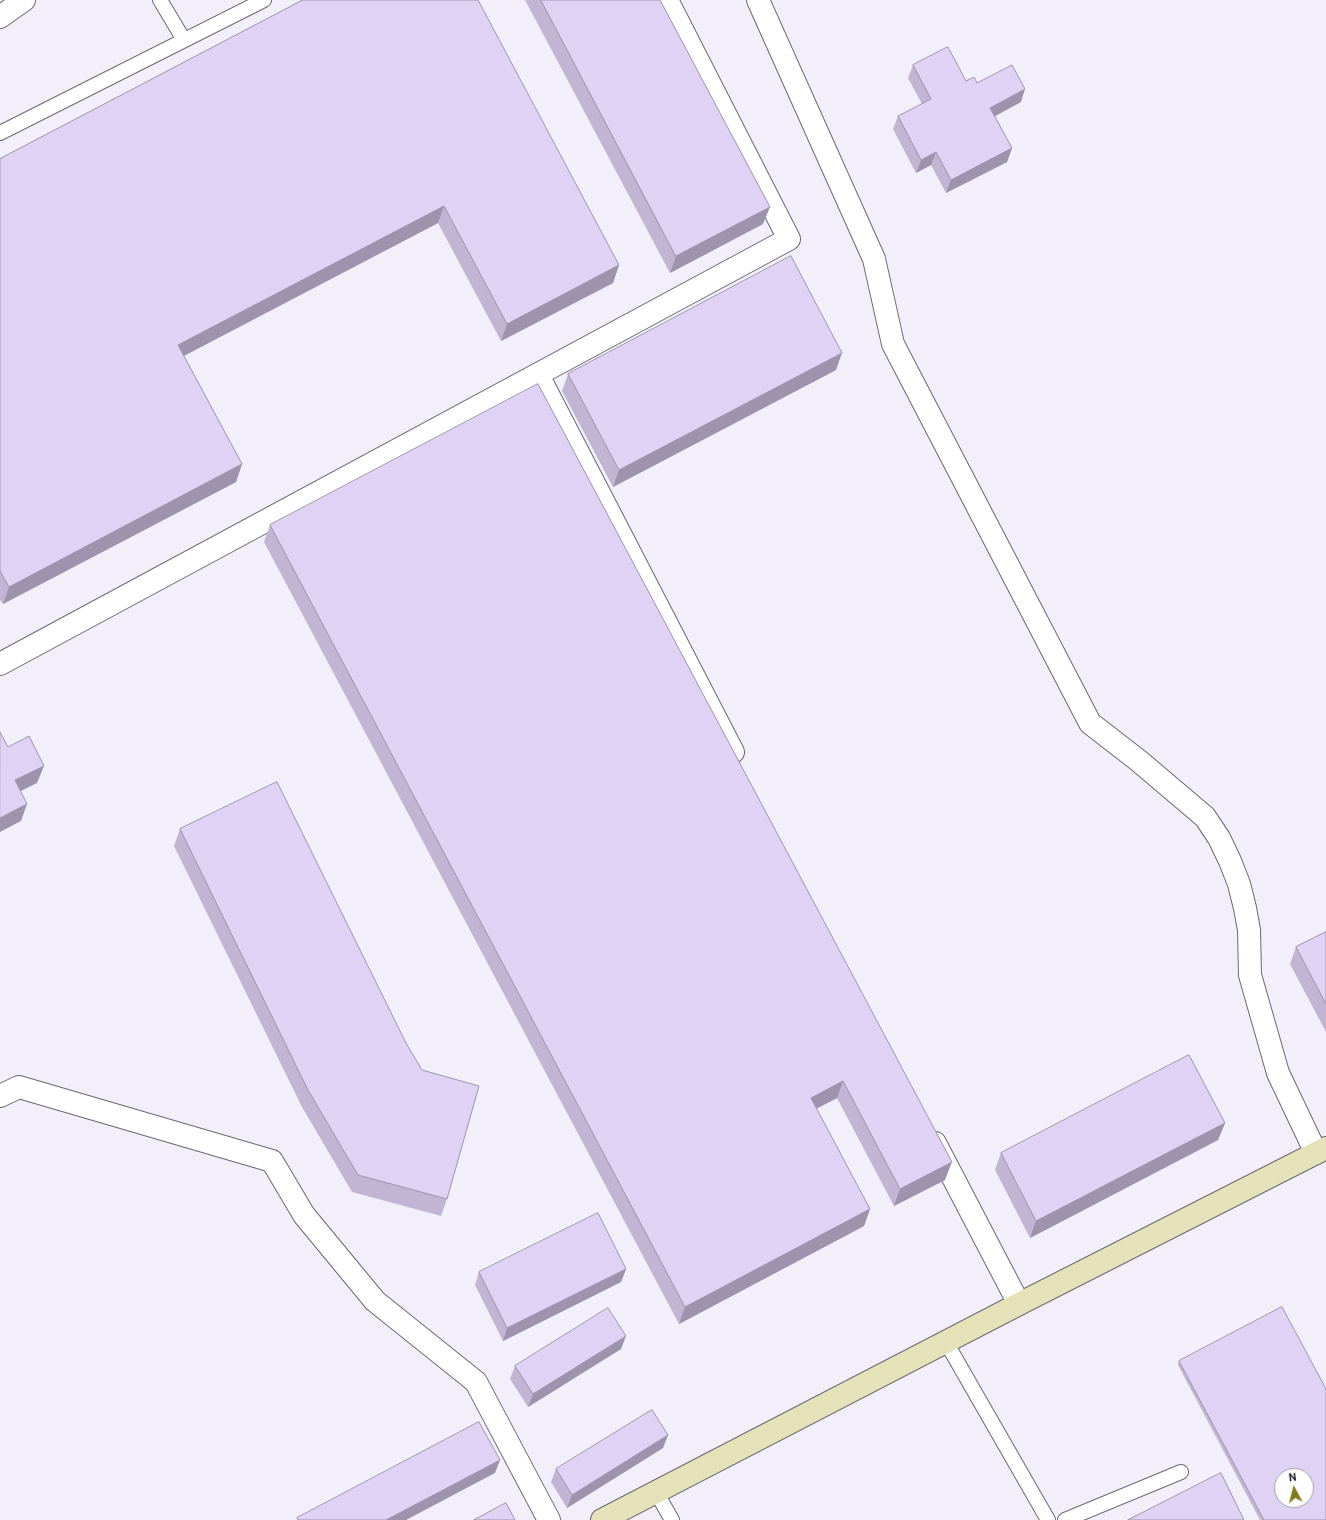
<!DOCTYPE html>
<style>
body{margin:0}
#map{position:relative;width:1326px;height:1520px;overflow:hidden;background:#f3effa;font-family:Cabin,sans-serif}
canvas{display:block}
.north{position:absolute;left:1274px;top:1468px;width:40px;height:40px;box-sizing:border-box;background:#fefefe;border:1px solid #a0a0a2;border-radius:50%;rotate:353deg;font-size:11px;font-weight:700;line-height:16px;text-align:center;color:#141317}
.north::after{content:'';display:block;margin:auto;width:14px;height:18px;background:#81791e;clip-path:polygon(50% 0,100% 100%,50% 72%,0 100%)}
</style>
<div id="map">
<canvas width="1326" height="1520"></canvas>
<div class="north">N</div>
</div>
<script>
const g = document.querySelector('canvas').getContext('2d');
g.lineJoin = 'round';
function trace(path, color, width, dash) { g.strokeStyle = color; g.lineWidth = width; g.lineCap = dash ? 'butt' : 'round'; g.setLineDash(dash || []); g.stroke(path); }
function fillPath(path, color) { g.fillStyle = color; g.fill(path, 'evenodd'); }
const lane = new Path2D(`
 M160,0L184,40
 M0,133L264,0
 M946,1342L1048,1520
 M656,1492L672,1520
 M1065,1520L1181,1472`);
const street = new Path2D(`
 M758,0L874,259L893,344L1090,723L1139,761L1205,817L1219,838L1230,861L1239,884L1245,908L1249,930L1250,975L1278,1073L1316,1153
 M0,17L24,0
 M538,375L733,752
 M0,664L789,239L667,0
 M0,1096L19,1087L272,1161L304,1215L375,1301L476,1382L549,1520
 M935,1143L1019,1304`);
const secondary = new Path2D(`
 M602,1520L1019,1304L1326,1148`);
trace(lane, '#6c6871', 16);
trace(street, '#6c6871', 24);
trace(secondary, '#6c6871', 24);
trace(lane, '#fff', 14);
trace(street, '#fff', 22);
trace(secondary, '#e5e2ba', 22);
fillPath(new Path2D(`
 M303,0L619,265L613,283L501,341L438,223L184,356L242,464L236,482L3,604L0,600V159Z
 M525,0H660L763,224L670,273Z
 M913,65L966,81L977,83L1021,102L995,116L1012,148L1007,162L946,193L931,165L916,173L893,129L898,116L922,104L908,78Z
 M836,370L613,487L562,391L568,374Z
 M270,525L945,1180L894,1206L837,1098L816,1109L870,1209L864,1226L679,1324L264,542Z
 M180,829L406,1043L447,1199L441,1216L352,1192L302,1107L174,846Z
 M1326,932V1032L1290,964L1296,947Z
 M1225,1123L1218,1140L1030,1238L995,1170L1001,1153Z
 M626,1269L621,1282L503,1341L475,1285L479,1272Z
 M621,1349L528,1407L510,1379L515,1366Z
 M1179,1361L1326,1520H1260L1178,1365Z
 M668,1435L663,1448L567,1508L551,1482L556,1469Z`), '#c1b5d3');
fillPath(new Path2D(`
 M1025,89L1021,102L986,121L990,108Z
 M1012,148L1007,162L946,193L951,180Z
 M936,152L931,165L916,173L921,160Z
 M444,206L438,223L172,362L178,345Z
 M770,207L763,224L670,273L676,256Z
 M619,265L613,283L501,341L507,324Z
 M842,353L836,370L613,487L619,470Z
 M242,464L236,482L3,604L9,587Z
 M44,766L37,783L9,797L15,780Z
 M27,804L21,821L0,832V818Z
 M843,1081L837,1098L804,1115L811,1098Z
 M1225,1123L1218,1140L1030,1238L1036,1221Z
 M952,1162L945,1180L894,1206L900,1189Z
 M870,1209L864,1226L679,1324L685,1307Z
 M626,1269L621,1282L503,1341L507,1328Z
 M626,1336L621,1349L528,1407L533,1394Z
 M668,1435L663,1448L567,1508L572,1495Z
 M500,1460L495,1473L406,1520H386Z`), '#9d93ac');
const building = new Path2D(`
 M303,0H478L619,265L507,324L444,206L178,345L242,464L9,587L0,571V159Z
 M541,0H660L770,207L676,256Z
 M948,47L966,81L974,77L977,83L1012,65L1025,89L990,108L1012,148L951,180L936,152L921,160L898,116L931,99L913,65Z
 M791,256L842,353L619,470L568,374Z
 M538,384L952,1162L900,1189L843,1081L811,1098L870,1209L685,1307L270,525Z
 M0,732L8,747L29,736L44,766L15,780L27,804L0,818Z
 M277,782L406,1043L422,1070L479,1086L447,1199L358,1175L308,1090L180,829Z
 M1326,932V1004L1296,947Z
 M1189,1055L1225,1123L1036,1221L1001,1153Z
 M598,1213L626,1269L507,1328L479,1272Z
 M1282,1307L1326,1389V1520H1264L1179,1361ZM1282,1476H1306V1500H1282Z
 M608,1308L626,1336L533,1394L515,1366Z
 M652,1410L668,1435L572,1495L556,1469Z
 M479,1422L500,1460L386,1520H298L297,1518Z
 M1221,1473L1244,1520H1128Z
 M506,1503L515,1520H474Z`);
fillPath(building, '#e0d2f5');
trace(building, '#9d93ac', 1);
</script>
